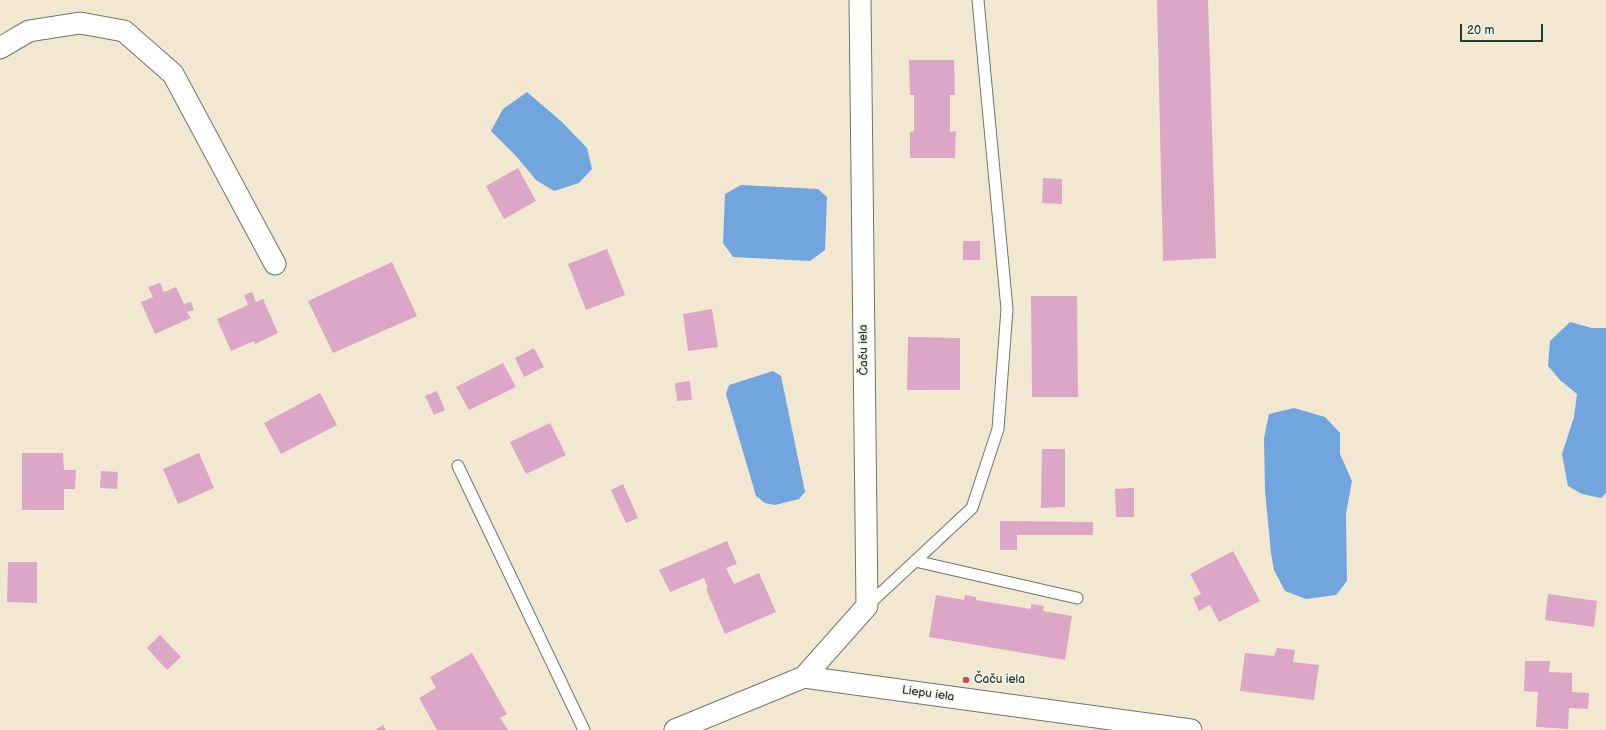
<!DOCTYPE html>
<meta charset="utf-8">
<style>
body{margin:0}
#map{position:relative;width:1606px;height:730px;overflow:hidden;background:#f2e8d2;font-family:"Balsamiq Sans",sans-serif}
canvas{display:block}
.scale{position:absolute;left:1460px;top:24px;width:83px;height:18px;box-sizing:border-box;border:2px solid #1f3d34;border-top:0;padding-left:5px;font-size:12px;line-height:14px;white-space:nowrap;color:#1f3d34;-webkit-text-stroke:3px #f7f3e8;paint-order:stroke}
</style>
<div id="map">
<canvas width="1606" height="730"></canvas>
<div class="scale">20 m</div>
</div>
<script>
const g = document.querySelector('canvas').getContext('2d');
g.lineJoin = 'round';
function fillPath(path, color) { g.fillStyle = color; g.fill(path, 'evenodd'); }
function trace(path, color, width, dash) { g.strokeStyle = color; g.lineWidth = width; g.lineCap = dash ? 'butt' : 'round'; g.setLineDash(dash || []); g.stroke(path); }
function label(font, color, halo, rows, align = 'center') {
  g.font = font + ' "Balsamiq Sans",sans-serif'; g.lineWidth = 3.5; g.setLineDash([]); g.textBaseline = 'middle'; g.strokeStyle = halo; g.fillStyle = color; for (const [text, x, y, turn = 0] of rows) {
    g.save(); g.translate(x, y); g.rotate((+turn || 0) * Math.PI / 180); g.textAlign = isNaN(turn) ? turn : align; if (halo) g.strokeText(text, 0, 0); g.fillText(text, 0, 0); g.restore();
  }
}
fillPath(new Path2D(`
 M527,92L562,122L587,148L592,169L579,183L554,191L536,180L516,156L491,131L503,109Z
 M741,185L818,189L827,197L825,250L810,261L733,257L723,243L725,194Z
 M1570,322L1592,328H1606V493L1601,498L1582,494L1568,486L1562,454L1574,417L1577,394L1560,380L1548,366L1550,341Z
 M773,371L781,376L805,492L799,499L775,505L765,503L756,496L726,394L729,385Z
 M1294,408L1325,417L1340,433V454L1352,481L1346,514L1347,581L1336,595L1306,599L1285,591L1274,570L1271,553L1265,491L1264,438L1269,414Z`), '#70a5dd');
fillPath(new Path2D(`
 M1157,0H1208L1216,258L1163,261Z
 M909,60H954L955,95H950V132L956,131L955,158H910V132L914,131V95H910Z
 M518,168L536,201L504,219L486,186Z
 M1043,178L1062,179V204L1042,203Z
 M963,241H980V260H963Z
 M607,249L625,295L586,310L568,264Z
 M392,262L417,316L333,353L308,301Z
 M160,283L164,292L176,287L184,304L191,302L194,310L187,312L191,318L155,334L141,302L153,297L148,287Z
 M252,292L256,302L263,299L278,333L255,344L254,341L231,351L217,319L248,305L244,295Z
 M1031,296H1077L1078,397H1032Z
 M712,309L718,347L688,351L683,314Z
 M908,337L960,338V390H907Z
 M534,348L544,367L524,377L515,358Z
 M503,363L516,387L469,410L456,387Z
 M690,381L692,400L677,401L675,383Z
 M437,391L445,410L434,415L425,396Z
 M320,393L337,425L281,454L264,423Z
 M550,423L566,455L526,474L510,442Z
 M1042,449H1065V507L1041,508Z
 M22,453H63L64,470H76L75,489H64V510H22Z
 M199,453L214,488L178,504L163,469Z
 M101,471L118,472L117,489L100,488Z
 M623,484L638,518L626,523L611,490Z
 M1134,488V517H1116L1115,489Z
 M1000,521L1093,522V535H1017V550H1000Z
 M727,541L737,564L726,568L734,584L759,573L776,612L725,634L708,594L706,588L708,589L704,578L670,592L659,570Z
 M1233,551L1260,601L1219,622L1210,605L1199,611L1193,598L1201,594L1190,574Z
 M8,562H37V603L7,602Z
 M1548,594L1597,601L1594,627L1545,620Z
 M936,595L964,600L965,595L976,597V600L1031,609V604L1044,606L1043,611L1072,616L1065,660L929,637Z
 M160,635L181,657L167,670L147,648Z
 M1277,648L1295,650L1293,662L1319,665L1314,700L1240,691L1245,653L1274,656Z
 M472,653L507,714L500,718L508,730H437L419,698L436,688L430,677Z
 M1525,661H1550L1549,672L1572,673V692L1589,693L1588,709L1569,708L1568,729L1536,727L1538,692L1524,691Z
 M383,725L386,730H375Z`), '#dca6c6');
const service = new Path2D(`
 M458,466L584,730
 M915,561L1077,598
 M867,606L972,508L998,429L1007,309L978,0`);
const minor = new Path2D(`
 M0,48L29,31L80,23L124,31L173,74L275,264
 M804,677L867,606L860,0
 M675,730L804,677L1191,730`);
trace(service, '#69796b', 13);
trace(minor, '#69796b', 23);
trace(service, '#fff', 11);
trace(minor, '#fff', 21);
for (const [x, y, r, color] of [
 [966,680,4,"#d1495b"]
]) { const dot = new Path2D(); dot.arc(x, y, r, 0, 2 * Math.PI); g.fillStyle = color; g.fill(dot); trace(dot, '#f7f3e8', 1.5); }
label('12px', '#1f3d34', '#f7f3e8', [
 ["Čaču iela",864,350,-91],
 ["Liepu iela",928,694,8]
]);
label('12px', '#1f3d34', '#f7f3e8', [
 ["Čaču iela",974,680]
], 'left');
</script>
